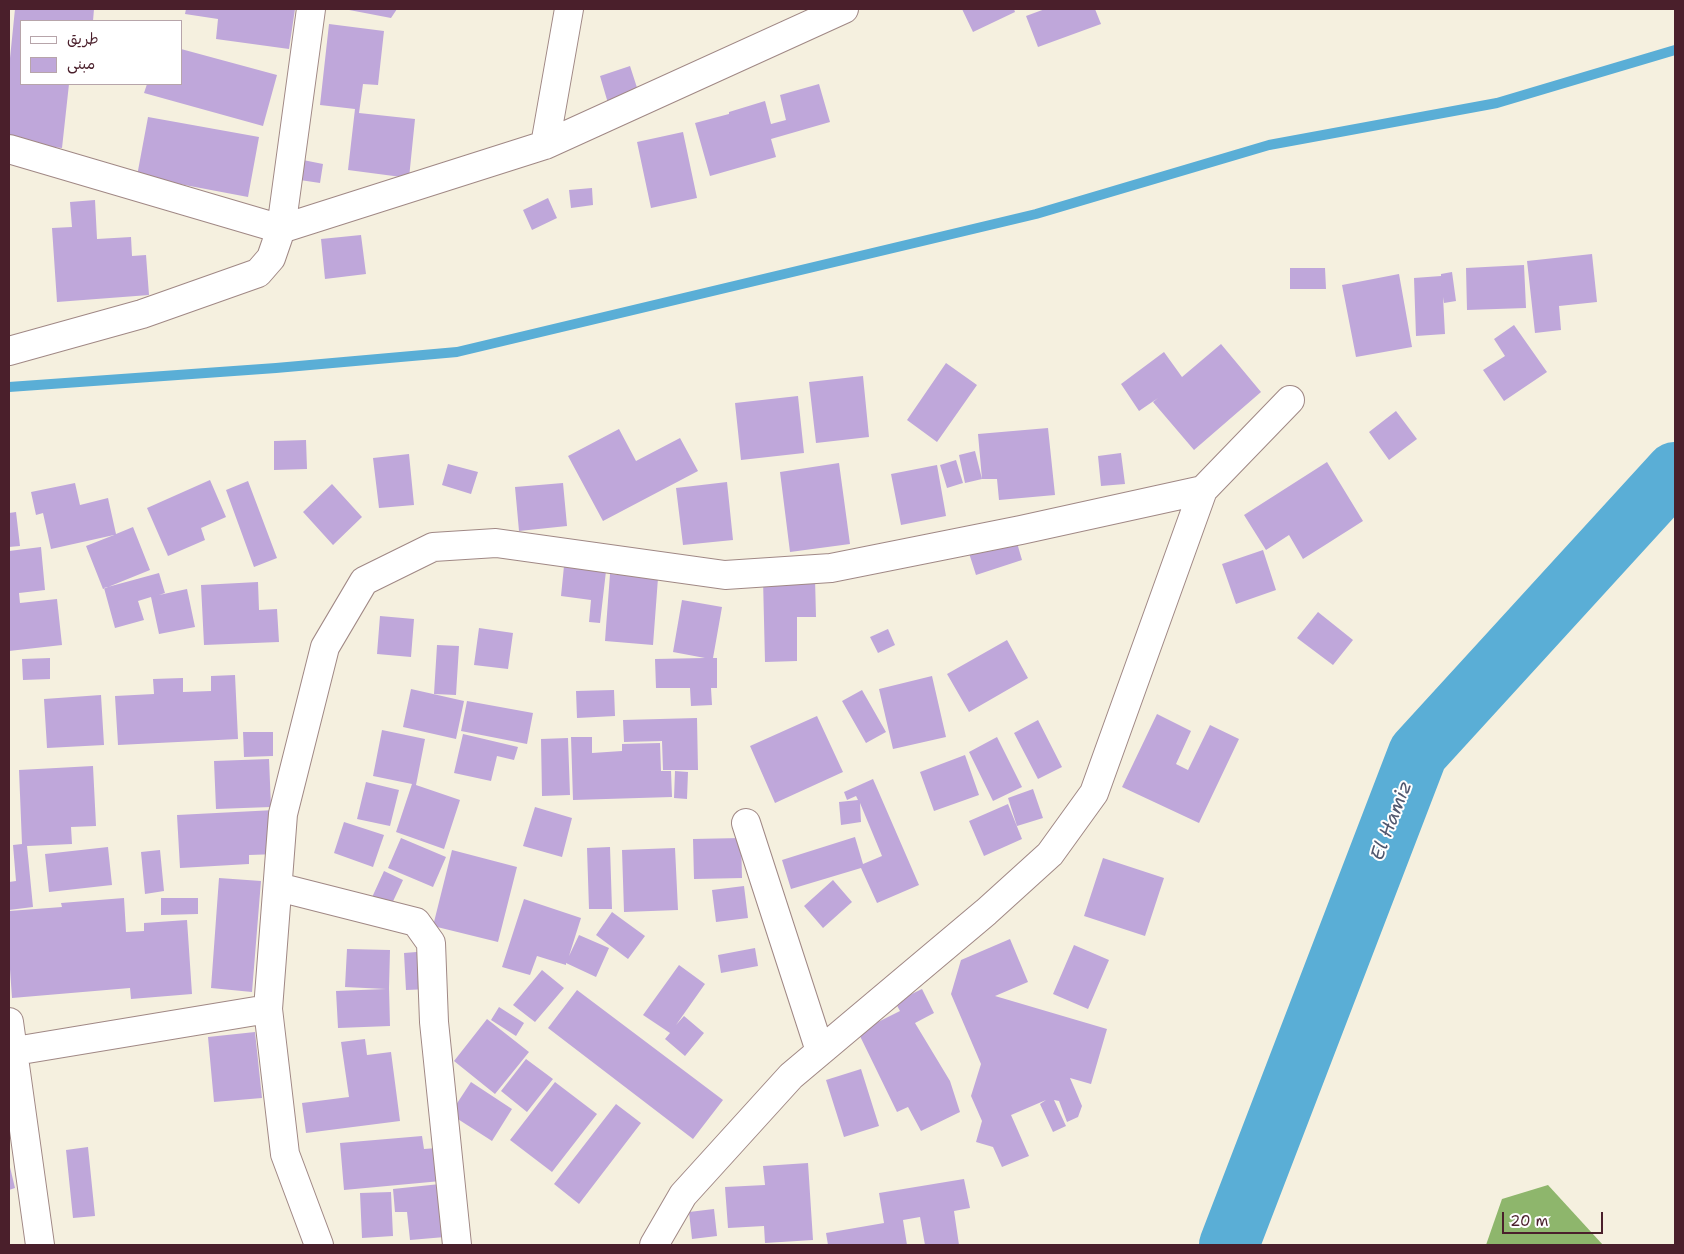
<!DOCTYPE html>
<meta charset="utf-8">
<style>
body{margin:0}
#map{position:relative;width:1684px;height:1254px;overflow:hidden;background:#f5f0df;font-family:"Shantell Sans","Playpen Sans Arabic",sans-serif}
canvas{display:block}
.frame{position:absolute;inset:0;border:10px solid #4a1f2b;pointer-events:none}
.legend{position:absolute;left:20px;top:20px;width:162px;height:65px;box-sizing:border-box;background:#fff;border:1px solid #b7a5aa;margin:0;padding:6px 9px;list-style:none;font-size:15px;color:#4a1f2b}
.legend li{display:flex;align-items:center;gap:10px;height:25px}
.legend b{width:25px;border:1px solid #b7a5aa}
.scale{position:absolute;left:1502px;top:1212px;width:101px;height:22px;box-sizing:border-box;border:2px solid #4a1f2b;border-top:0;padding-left:6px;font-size:15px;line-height:18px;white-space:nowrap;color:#4a1f2b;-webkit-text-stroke:4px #fff;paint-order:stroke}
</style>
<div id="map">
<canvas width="1684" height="1254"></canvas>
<div class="frame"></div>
<ul class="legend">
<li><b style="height:6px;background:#fff"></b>طريق</li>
<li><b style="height:14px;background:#bfa7da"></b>مبنى</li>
</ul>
<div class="scale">20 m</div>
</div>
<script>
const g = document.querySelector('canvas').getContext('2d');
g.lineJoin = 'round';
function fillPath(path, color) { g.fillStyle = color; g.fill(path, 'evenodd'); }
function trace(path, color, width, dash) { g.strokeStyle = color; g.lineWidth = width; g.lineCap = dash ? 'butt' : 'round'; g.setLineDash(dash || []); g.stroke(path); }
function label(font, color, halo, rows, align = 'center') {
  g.font = font + ' "Shantell Sans",sans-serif'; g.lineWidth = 4; g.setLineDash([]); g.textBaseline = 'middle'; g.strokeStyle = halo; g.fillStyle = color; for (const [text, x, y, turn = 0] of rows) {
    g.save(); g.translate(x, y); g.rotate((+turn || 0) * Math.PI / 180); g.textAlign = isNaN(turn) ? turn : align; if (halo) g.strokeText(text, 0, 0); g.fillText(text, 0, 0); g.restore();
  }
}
fillPath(new Path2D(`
 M1548,1185L1603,1245H1486L1502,1199Z`), '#8eb66c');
trace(new Path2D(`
 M9,387L276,368L457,352L1036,214L1269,145L1497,103L1675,50`), '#5aaed6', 10);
trace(new Path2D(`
 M1229,1245L1418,753L1675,472`), '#5aaed6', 60);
fillPath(new Path2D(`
 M15,9H94L93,21H21V84H69L62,148L9,143V68Z
 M186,9H295L289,49L216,39L218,19L185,14Z
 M344,9H397L391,18Z
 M962,9H1014L1015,12L973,32Z
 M1045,9H1095L1101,24L1038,47L1026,16Z
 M329,24L384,31L378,85L363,84L359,113L415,119L409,178L348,170L355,109L320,105Z
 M181,49L277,75L263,126L144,93L147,84H181Z
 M630,66L641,100L610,110L600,76Z
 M819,84L830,122L771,139L776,157L710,176L695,123L729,114V112L765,101L771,124L786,120L780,95Z
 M148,117L259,137L248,197L137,176Z
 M683,132L697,198L651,208L637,142Z
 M303,160L323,164L320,183L300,180Z
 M592,188L593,205L571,208L569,190Z
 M548,198L557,218L532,230L523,210Z
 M95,200L97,239L131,237L132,256L146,255L149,295L57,302L52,228L72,227L70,202Z
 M361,235L366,274L325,279L321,239Z
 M1592,254L1597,302L1559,306L1561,330L1535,333L1527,261Z
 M1524,265L1526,308L1467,310L1466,268Z
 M1290,268H1325L1326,289H1290Z
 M1452,272L1456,301L1444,303L1443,297L1445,334L1416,336L1414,278L1441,276V274Z
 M1399,274L1412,347L1356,357L1342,285Z
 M1514,325L1547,372L1504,401L1483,370L1505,356L1494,339Z
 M1221,344L1261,392L1194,450L1153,402L1158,398L1139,411L1121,384L1164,352L1182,377Z
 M946,363L977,385L937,442L907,420Z
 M863,376L869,437L816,443L809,382Z
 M798,396L804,453L741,460L735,403Z
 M1396,411L1417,439L1389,460L1369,432Z
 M1048,428L1055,495L999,500L997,479H982L965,483L959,455L975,451L982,479L978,434Z
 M619,429L636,461L680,438L698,471L603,521L568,456Z
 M306,440L307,469L274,470V441Z
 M1121,453L1125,484L1101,486L1098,456Z
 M409,454L414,505L379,508L373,458Z
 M956,460L963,483L947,488L940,465Z
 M1327,462L1363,521L1303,559L1289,535L1266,550L1244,515Z
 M839,463L850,544L790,552L780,472Z
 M448,464L478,472L471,494L442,485Z
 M937,465L946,516L901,525L891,474Z
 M210,480L226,517L201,528L205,540L168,556L147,508Z
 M248,481L277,558L254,567L226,490Z
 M727,482L733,540L683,545L676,488Z
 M75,483L80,505L108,498L116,534L133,527L150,570L103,589L86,546L114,535L51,549L43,513L36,515L31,492Z
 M563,483L567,526L519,531L515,487Z
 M332,484L362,517L333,545L303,512Z
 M16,512L20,546L9,547V513Z
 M1015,536L1022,560L976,575L968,550Z
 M41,547L45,590L19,593L20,603L57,599L62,645L9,651V551Z
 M1263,550L1276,590L1236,604L1222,564Z
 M564,566L606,571L600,623L589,622L591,600L561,596Z
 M159,573L165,593L159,595L187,589L195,627L159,634L151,597L138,601L144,620L115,628L104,588Z
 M610,574L658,578L653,645L605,641Z
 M815,578L816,617H797V661L765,662L763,579Z
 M258,582L259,610L277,609L279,642L204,645L201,585Z
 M682,600L722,607L713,658H717V688H711L712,705L691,706L690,688H656L655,659L705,658L673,652Z
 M1318,612L1353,640L1333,665L1297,638Z
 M380,616L414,619L411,657L377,654Z
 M479,628L513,633L508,669L474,665Z
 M888,629L895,645L878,653L870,637Z
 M1007,640L1028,678L969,712L947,674Z
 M437,645L459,646L456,695L434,694Z
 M50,658V679L23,680L22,659Z
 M235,675L238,739L118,745L115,696L154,694L153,679L183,678V692L211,691V676Z
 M932,676L946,737L893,749L879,689Z
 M411,689L464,701L456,739L403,727Z
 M614,690L615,716L577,718L576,691Z
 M862,690L886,732L866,743L842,701Z
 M101,695L104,745L47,748L44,699Z
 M467,701L533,713L527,744L461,731Z
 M1157,714L1191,731L1176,764L1188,770L1210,725L1239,739L1199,823L1122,787Z
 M817,716L843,772L775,803L750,746Z
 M697,718L698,770H663L662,741L624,742L623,720Z
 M1038,720L1062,767L1038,779L1014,733Z
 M382,730L425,739L416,785L460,800L444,849L396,832L412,784L373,776Z
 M243,732H273V756L244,757Z
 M463,734L518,747L514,760L497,756L491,781L454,773Z
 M571,737H592V753L622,751V744L660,743L661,771H671L672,797L573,800Z
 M997,737L1022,787L993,801L969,752Z
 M568,738L570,795L542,796L541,739Z
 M965,755L979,795L934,811L920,772Z
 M269,759L271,807L216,809L214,761Z
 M93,766L96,826L71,827L72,844L27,846L33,907L9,910V882L16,881L13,845L22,844L19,770Z
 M675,771L688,772L687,799L674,798Z
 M873,779L919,885L877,903L861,868L791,889L782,860L855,837L863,864L882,856L860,803L861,822L841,825L839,802L858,800L856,796L847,800L844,792Z
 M366,782L399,790L390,826L357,819Z
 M1033,789L1043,818L1017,826L1008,798Z
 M1008,804L1022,839L984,856L969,821Z
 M535,807L572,818L562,857L523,846Z
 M275,810L278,854L249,855V864L180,868L177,815Z
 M344,822L384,835L373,867L334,853Z
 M401,838L446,857L433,887L388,868Z
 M741,838L742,878L694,879L693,839Z
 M108,847L112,885L49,892L45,854Z
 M610,847L612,909H589L587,848Z
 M675,848L678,910L624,912L622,850Z
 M160,850L164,891L145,894L141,852Z
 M452,850L517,867L498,942L433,926Z
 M1103,858L1164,878L1145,936L1084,916Z
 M384,871L403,880L388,912L369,904Z
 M219,878L261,881L252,992L211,988Z
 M833,880L852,902L823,928L804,906Z
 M744,886L748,918L716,922L712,890Z
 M124,898L126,932L144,931V923L187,920L192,994L131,999L130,988L12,998L9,955V911L62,907L61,903Z
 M161,898H198V914L161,915Z
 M524,899L581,918L569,956L579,935L609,948L596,977L566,963V965L537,956L530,975L502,967Z
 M612,912L645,936L628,959L596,935Z
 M1010,939L1028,982L995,996L1107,1029L1091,1084L1070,1078L1082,1106L1078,1117L1067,1122L1059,1101L1054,1100L1066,1126L1053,1132L1040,1104L1046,1100L1011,1115L1029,1156L1002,1167L993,1147L976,1142L982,1121L971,1096L981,1064L951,994L961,960Z
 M1074,945L1109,960L1088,1009L1053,994Z
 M755,948L758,966L721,973L718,955Z
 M347,949L390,950L389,988L390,1026L338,1028L336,991L386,989L345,987Z
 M429,951L431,989L406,990L404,953Z
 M679,965L705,984L676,1025L684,1016L704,1033L685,1056L665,1039L670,1033L643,1015Z
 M542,970L564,988L535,1022L513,1005Z
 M922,989L934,1013L915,1023L950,1081L960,1112L921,1131L908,1107L897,1112L858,1032L900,1011L895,1002Z
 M577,990L723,1100L693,1139L548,1028Z
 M499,1007L524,1023L516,1036L491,1020Z
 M487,1019L529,1052L495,1094L454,1061Z
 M255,1032L262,1098L214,1102L208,1037Z
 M365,1039L367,1055L391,1052L400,1121L306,1133L302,1103L349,1097L341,1042Z
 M526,1059L553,1079L527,1112L501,1091Z
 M861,1069L879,1126L844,1137L826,1080Z
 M471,1082L512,1109L492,1141L450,1114Z
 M555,1082L597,1114L552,1172L510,1140Z
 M616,1104L641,1123L579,1204L554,1184Z
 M422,1136L424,1149L437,1148L441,1181L344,1190L340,1143Z
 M88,1147L95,1216L73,1218L66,1150Z
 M9,1163L15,1188L9,1190Z
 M808,1163L813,1240L765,1243L764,1226L728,1228L725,1187L765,1185L763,1166Z
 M964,1179L970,1208L954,1211L959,1245H925L920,1217L903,1220L907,1245H828L826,1233L884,1223L879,1193Z
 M440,1184L445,1237L410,1240L407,1212H395L393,1189Z
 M391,1192L393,1236L362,1238L360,1193Z
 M714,1209L717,1236L692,1239L689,1212Z`), '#bfa7da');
const minor = new Path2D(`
 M545,145L569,9
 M9,149L281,229L545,145L844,9
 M9,351L142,314L258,273L271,258L281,229L311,9
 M1203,490L1290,400
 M746,823L820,1051
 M278,887L416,922L431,943L434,1022L457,1245
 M268,1009L285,1154L319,1245
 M9,1022L40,1245
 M9,1052L268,1009L283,814L325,647L364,581L433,547L496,543L725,575L831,568L1021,530L1203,490L1094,793L1050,854L986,912L791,1076L683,1195L654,1245`);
trace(minor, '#a08885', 30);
trace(minor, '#fff', 28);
label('italic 19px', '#50586f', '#fff', [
 ["El Hamiz",1392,821,-69]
]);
</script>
